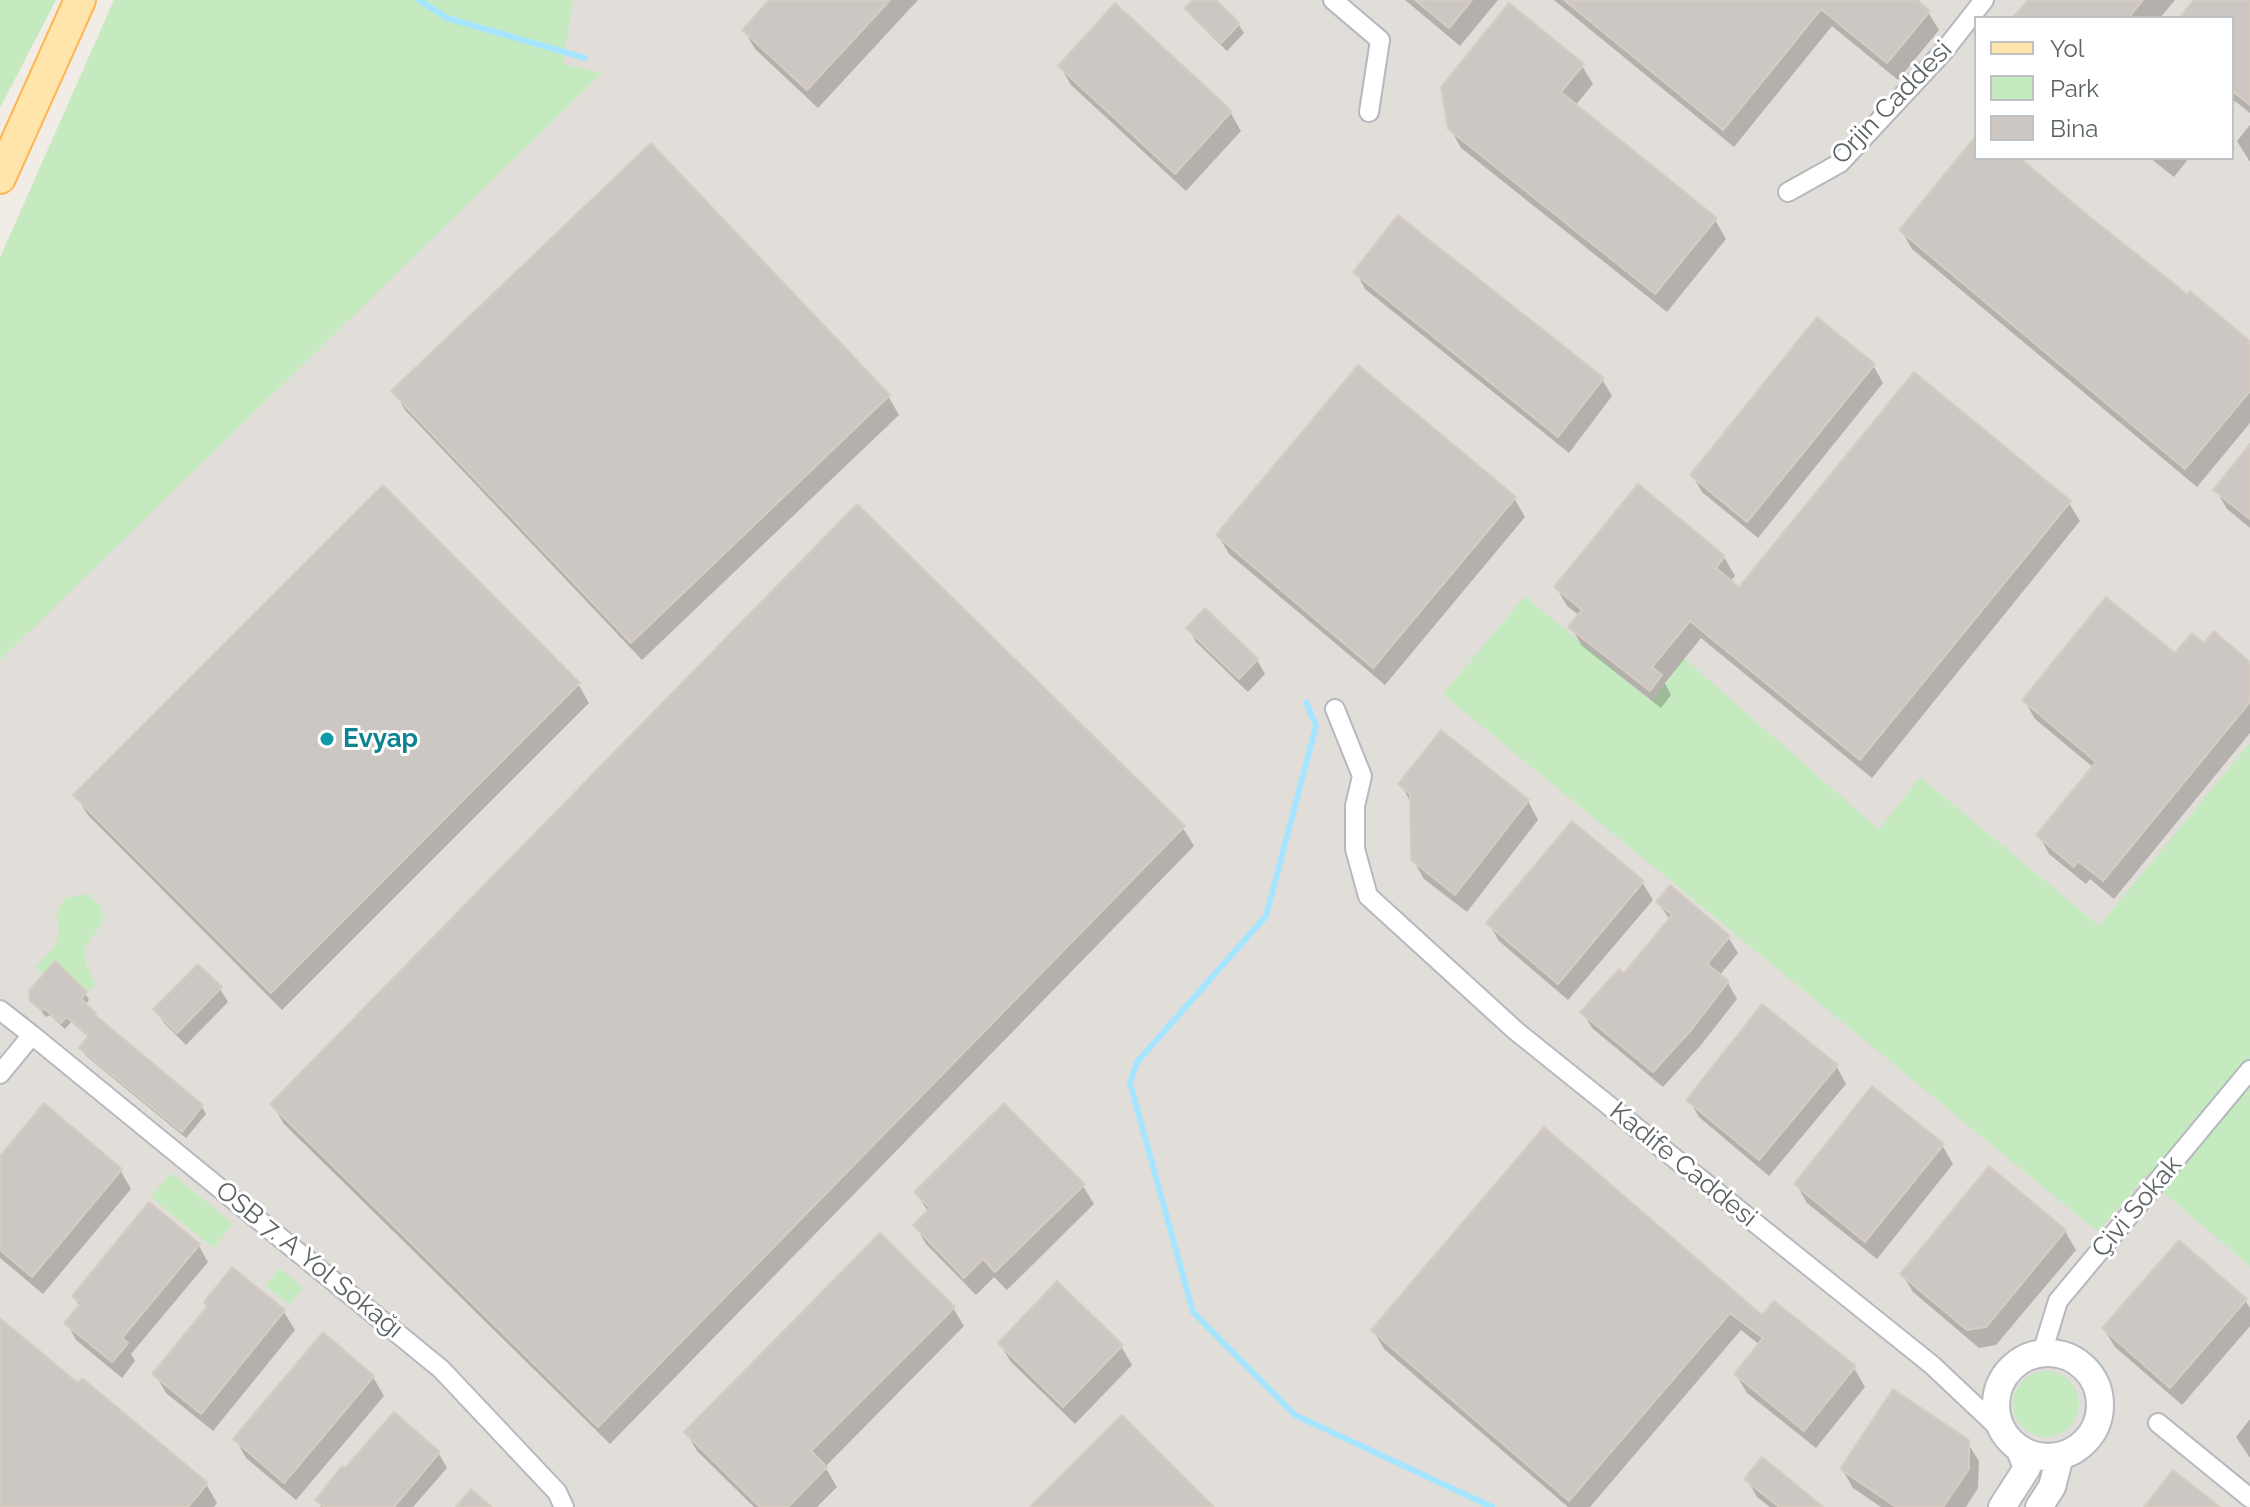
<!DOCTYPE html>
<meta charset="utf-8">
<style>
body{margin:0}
#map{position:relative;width:2250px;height:1507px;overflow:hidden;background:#f1ece5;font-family:Raleway,sans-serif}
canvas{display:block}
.legend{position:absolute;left:1974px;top:16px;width:260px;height:144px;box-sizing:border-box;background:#fff;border:2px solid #bec1c2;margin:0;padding:10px 14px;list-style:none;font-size:24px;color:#5c6367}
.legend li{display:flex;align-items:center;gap:16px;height:40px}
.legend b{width:40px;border:2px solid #bec1c2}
</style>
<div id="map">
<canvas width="2250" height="1507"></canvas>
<ul class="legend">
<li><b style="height:10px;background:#ffe5ab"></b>Yol</li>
<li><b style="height:22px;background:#c5eabf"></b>Park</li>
<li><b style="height:22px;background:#ccc7c2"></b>Bina</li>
</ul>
</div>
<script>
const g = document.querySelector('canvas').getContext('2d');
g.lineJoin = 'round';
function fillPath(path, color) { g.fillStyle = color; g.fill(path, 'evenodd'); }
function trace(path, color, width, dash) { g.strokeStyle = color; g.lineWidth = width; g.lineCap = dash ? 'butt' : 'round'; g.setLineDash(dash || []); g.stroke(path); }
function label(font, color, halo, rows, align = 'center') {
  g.font = font + ' Raleway,sans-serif'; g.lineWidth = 6; g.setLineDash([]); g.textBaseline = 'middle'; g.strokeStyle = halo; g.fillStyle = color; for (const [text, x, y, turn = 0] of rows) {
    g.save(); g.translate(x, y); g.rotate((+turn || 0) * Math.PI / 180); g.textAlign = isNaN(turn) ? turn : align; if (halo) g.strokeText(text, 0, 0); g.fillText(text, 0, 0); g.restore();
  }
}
fillPath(new Path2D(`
 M114,0H2250V1507H0V258ZM1976,18H2232V158H1976Z`), '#e1ded9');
fillPath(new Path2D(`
 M0,0H56L0,108Z
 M114,0H573L563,64L602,73L0,660V258Z
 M1525,596L1652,702L1684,658L1879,830L1920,777L2099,926L2250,743V1266L2145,1177L2098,1232L1443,694Z
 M88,894L100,905L104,921C81,952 78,949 96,985L87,992L56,962L44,975L35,967C54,948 64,942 56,914L64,898Z
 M171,1173L233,1224L213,1248L151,1197Z
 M280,1268L303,1288L289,1305L265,1286Z
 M2013 1404a33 33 0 1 1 66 0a33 33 0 1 1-66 0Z`), '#c5eabf');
fillPath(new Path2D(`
 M772,0H918L818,108L755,49L744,30Z
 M1195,0H1213L1239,25L1244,33L1227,51L1192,17L1187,9Z
 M1405,0H1498L1460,46Z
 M1554,0H1920L1918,3L1928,12L1939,30L1898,80L1832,26L1734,147Z
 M2033,0H2175L2160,18H2015Z
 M2196,0H2250V113L2235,101L2232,105V18H2182Z
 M1060,66L1230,112L1241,131L1186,191L1071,85Z
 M1582,66L1593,84L1575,106L1715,220L1726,239L1667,312L1461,148L1450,128Z
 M2250,125V162L2237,141Z
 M1976,139V158H2018L2187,297L2250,343V423L2197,487L1912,249L1901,230Z
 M2150,158H2189L2174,177Z
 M1356,272L1602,379L1612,396L1569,453L1365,289Z
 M1873,365L1883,383L1758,538L1702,492L1692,475Z
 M394,391L888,396L899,415L642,660L405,410Z
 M2250,447V528L2227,509L2216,490Z
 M1514,498L1525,517L1385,685L1229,554L1218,535Z
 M2069,503L2080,521L1872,778L1701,638L1665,683L1671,695L1661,708L1582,646L1571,627L1580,616L1567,606L1556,587L1724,557L1735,576L1730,582L1739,590Z
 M1205,611L1257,660L1265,674L1248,692L1196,642L1188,628Z
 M2204,646L2250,664V733L2114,899L2090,879L2086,884L2049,854L2039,835L2094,768L2035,719L2024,700Z
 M578,684L589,703L282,1010L87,814L76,795Z
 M1401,784L1528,801L1538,820L1467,912L1424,879L1413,860L1411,803Z
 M1183,828L1194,846L610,1444L284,1124L273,1105Z
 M1642,882L1653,900L1568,1000L1499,941L1489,924Z
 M1658,902L1728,937L1738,953L1719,976L1728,983L1737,999L1701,1045L1663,1087L1592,1028L1583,1012L1624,976L1670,920Z
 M198,967L220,989L228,1002L186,1045L164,1023L156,1010Z
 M85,993L89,1000L85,1005L98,1020L202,1107L206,1114L186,1138L85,1055L81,1048L89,1037L71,1022L65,1029L50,1015L46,1017L32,1000Z
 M1763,1007L1837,1067L1846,1084L1769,1176L1699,1117L1689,1100Z
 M1544,1130L1762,1318L1854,1368L1865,1387L1816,1448L1747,1393L1736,1375L1760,1345L1741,1330L1590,1507H1568L1384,1349L1373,1330Z
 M1942,1145L1953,1164L1877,1259L1807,1203L1796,1184Z
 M0,1159L120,1170L131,1189L43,1294L0,1258Z
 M1083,1186L1094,1204L1007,1290L994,1277L976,1295L926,1244L915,1225L929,1213L916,1192Z
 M2065,1231L2076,1250L1996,1345L1979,1348L1913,1292L1902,1274Z
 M199,1246L208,1262L131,1354L135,1361L122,1378L76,1340L67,1323L80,1307L74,1296Z
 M232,1270L284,1312L295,1330L213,1431L166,1393L155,1374L209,1307Z
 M2245,1300L2250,1308V1326L2182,1405L2115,1347L2104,1329Z
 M953,1308L964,1326L825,1467L837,1487L817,1507H754L697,1451L686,1432Z
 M0,1321L206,1484L217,1503L214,1507H0Z
 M1000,1344L1121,1346L1132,1365L1075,1424L1011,1362Z
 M373,1377L384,1396L296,1500L246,1458L236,1440Z
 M394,1415L439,1454L447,1468L413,1507H321L317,1500Z
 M2250,1419V1458L2236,1437Z
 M1967,1442L1979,1461L1978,1488L1966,1507H1881L1853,1488L1842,1469Z
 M1747,1479L1820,1507H1770L1757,1497Z`), '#0003');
trace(new Path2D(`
 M419,0L447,18L585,58
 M1306,702L1316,726L1266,916L1137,1062L1130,1083L1193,1312L1295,1415L1492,1507`), '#a6e5ff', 6);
const building = new Path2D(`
 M769,0H890L807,90L742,30Z
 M1193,0H1216L1240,23L1221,43L1184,8Z
 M1415,0H1472L1449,28Z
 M1564,0H1917L1930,11L1887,63L1821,9L1723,130Z
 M2028,0H2143L2128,18H2012Z
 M2194,0H2250V105L2232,91V18H2179Z
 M1115,3L1232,111L1175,174L1058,66Z
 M1509,3L1584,64L1561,92L1717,218L1655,294L1448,129L1441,87Z
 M1976,136V158H2020L2091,218L2187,294L2190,291L2250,341V391L2185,469L1899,230Z
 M651,143L890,395L631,643L391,391Z
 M1398,215L1604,378L1558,437L1353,272Z
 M1817,317L1875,364L1747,522L1690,475Z
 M1358,365L1516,497L1373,668L1216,535Z
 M1914,372L2071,501L1860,760L1690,621L1652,667L1662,675L1650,691L1568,627L1582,610L1554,587L1638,484L1725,556L1716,568L1739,587Z
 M2250,444V519L2213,490Z
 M383,485L580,683L271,993L73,795Z
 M857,504L1185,826L598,1427L270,1104Z
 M2106,597L2175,653L2192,633L2204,643L2214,631L2250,662V702L2103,881L2078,861L2074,867L2036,835L2096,762L2022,700Z
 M1205,608L1258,659L1239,679L1186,628Z
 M1441,730L1529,800L1455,895L1411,860L1410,794L1398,784Z
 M1572,821L1644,881L1558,984L1486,923Z
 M1670,885L1730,936L1707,964L1729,981L1692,1029L1653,1072L1580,1012L1619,969L1624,973L1672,915L1656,902Z
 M55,961L87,992L81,999L96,1013L95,1015L203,1105L182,1132L79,1048L89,1035L66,1017L61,1023L45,1009L41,1010L30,1001L29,991Z
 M198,964L222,987L177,1033L153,1009Z
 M1762,1004L1838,1065L1759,1160L1686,1100Z
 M1872,1086L1944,1144L1865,1242L1794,1184Z
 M44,1103L122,1169L32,1277L0,1250V1156Z
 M1004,1103L1085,1184L995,1272L983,1259L964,1278L913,1225L930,1208L914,1192Z
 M1544,1127L1762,1315L1774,1301L1856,1366L1804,1431L1734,1374L1763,1338L1730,1313L1569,1501L1371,1330Z
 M1989,1166L2066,1230L1986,1327L1967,1330L1900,1274Z
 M149,1202L200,1244L122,1338L128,1343L112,1362L64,1323L81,1303L72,1296Z
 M880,1233L955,1307L811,1451L827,1467L788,1507H760L684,1432Z
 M2179,1240L2247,1299L2170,1388L2102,1328Z
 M232,1267L285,1310L201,1414L152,1374L207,1307L204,1302Z
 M1057,1281L1123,1345L1063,1407L998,1343Z
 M0,1318L78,1383L82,1378L208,1483L188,1507H0Z
 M323,1332L374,1376L284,1483L233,1439Z
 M1893,1389L1969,1440V1469L1943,1507H1896L1840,1469Z
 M394,1412L440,1452L394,1507H324L315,1500L342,1466L345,1468Z
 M1122,1415L1214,1507H1030Z
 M1762,1457L1798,1486L1823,1507H1779L1744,1479Z
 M2173,1470L2220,1507H2144Z
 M471,1489L492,1507H456Z`);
fillPath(building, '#ccc7c2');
trace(building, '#d6cdc2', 2);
const street = new Path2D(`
 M1333,0L1380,40L1369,112
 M1788,192L1840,163L1944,51L1984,0
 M1335,709L1362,776L1355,806V849L1368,896L1516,1031L1932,1365L2001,1430
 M0,1010L32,1035L0,1074
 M32,1035L441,1369L557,1492L564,1507
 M2042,1353L2058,1301L2250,1070
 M2158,1423L2250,1498`);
const secondary = new Path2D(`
 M1996 1405a52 52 0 1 1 104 0a52 52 0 1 1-104 0Z
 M2002,1507L2027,1468L2020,1450
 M2039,1507L2052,1487L2060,1456`);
const primary = new Path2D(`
 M0,178L80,0`);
trace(street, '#b5b9bd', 22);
trace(secondary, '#b6bbc0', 30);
trace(primary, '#ffb44f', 34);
trace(street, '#fff', 18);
trace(secondary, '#fff', 26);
trace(primary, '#ffe5ab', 30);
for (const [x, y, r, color] of [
 [327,739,8,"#0f9aa8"]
]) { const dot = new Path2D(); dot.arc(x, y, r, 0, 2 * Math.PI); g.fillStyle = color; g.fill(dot); trace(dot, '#fff', 3); }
label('26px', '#5c6367', '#fff', [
 ["Orjin Caddesi",1892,103,-46],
 ["Kadife Caddesi",1683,1165,39],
 ["Çivi Sokak",2137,1207,-50],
 ["OSB 7. A Yol Sokağı",309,1260,39]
]);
label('bold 26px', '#0d838f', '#fff', [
 ["Evyap",343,739]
], 'left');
</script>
